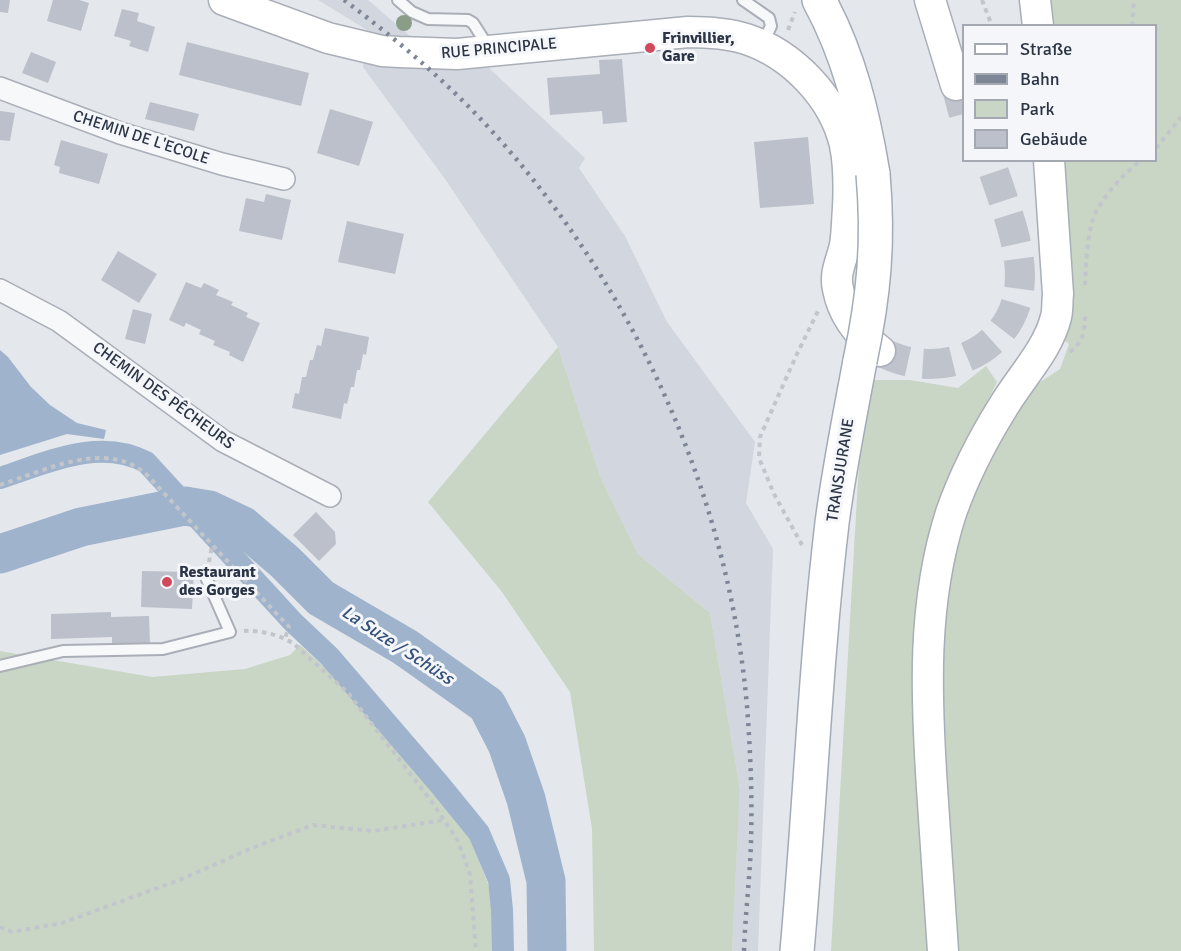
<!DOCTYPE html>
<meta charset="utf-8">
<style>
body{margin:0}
#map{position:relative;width:1181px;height:951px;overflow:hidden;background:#e4e7ec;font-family:Signika,sans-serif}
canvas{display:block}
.legend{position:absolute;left:962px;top:24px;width:195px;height:138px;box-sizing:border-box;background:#f4f6f9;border:2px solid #a4a8b1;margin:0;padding:8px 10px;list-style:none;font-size:18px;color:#2b3445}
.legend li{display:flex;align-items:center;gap:12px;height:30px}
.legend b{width:30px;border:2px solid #a4a8b1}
</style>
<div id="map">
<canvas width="1181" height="951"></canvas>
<ul class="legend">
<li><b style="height:8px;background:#fff"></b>Straße</li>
<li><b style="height:8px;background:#7d8696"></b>Bahn</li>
<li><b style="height:16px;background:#c9d6c5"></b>Park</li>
<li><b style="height:16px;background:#bbc0ca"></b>Gebäude</li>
</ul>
</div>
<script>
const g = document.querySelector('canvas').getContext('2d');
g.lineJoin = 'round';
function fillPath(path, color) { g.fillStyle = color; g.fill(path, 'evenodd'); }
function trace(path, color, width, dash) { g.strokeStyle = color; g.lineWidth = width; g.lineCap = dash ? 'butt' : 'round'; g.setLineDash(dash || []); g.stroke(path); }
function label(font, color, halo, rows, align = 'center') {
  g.font = font + ' Signika,sans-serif'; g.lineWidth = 6; g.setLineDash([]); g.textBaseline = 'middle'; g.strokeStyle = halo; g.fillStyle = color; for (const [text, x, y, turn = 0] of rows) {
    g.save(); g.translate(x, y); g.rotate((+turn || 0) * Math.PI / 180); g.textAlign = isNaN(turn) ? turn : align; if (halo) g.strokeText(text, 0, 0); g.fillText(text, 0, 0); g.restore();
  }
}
fillPath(new Path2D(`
 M318,0H368L446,67L489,68L585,158L579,168L625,236L667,322L755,442L746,503L773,549L758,951H732L740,789L710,613L638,554L600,476L558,347L445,179L363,67L367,30Z`), '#d2d6de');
fillPath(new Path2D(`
 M1045,0H1181V951H831L860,445L871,380H910L958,388L986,366L997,382L965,448L996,447L1036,385L1060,369L1069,344L1062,339L1061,161L1156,160V26L1047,25Z
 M558,347L600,476L638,554L710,613L740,789L732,951H594L592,829L570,692L502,592L428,502Z
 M300,645L319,662L459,809L495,902L503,951H0V651L152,677L245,669L290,655Z`), '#c9d6c5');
fillPath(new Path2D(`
 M0,350L8,357L31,387L50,405L77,423L106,430L104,439L67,434L0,455Z`), '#9fb4cc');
trace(new Path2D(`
 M0,478C46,463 99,437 146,462L293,622L329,656L440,785L479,833L499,880L502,910L503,951`), '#9fb4cc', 22);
trace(new Path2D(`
 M0,554L81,527L185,506L209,510L243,526L285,562L321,598L405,647L487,705L507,744L526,799L546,881L547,951`), '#9fb4cc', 39);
fillPath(new Path2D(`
 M0,0H10L8,13L0,12Z
 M53,0H79L89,3L81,31L47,21Z
 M122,9L139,13L137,21L155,27L148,52L129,46L131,41L114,36Z
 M187,42L309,73L301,106L179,75Z
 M31,52L56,62L48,83L22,73Z
 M622,59L627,122L603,124L602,111L550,115L547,78L600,74L599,60Z
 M150,102L199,114L194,131L145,119Z
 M330,109L373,122L359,166L317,153Z
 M0,111L15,113L10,141L0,140Z
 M808,137L814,204L760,208L754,142Z
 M61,140L108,154L99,184L59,173L60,167L54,165Z
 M266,194L291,200L282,240L239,231L246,198L264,202Z
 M347,221L404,234L395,274L338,262Z
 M118,251L157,274L139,303L101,280Z
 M186,282L201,288L204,283L219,290L216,295L233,302L231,305L248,313L246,317L260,323L243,362L229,355L230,352L213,345L215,341L199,334L201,330L186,323L184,327L169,320Z
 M133,309L152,314L145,344L125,339Z
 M325,328L369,337L366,355L363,354L360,370H357L354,387H351L347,404L344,403L341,419L292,408L295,393L299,394L302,377H306L310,360H313L317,345L321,346Z
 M316,512L335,532L336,544L319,561L293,535Z
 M142,571L194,572L192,609L141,607Z
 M111,612V617L149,616L150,644L112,645V637L51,639V614Z`), '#bbc0ca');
trace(new Path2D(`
 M956,85L964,115
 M880,351C941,385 1020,350 1020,276C1020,239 1001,196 990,160`), '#bfc3cb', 30, [30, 15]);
const lane = new Path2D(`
 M398,0L412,12L428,19L468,20L473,23L489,48
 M743,0L769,18L771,26L763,43
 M0,666L63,651L163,649L230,632L205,575`);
const street = new Path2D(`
 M0,88L120,133L222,164L284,179
 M0,290L59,321L223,441L330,496`);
const secondary = new Path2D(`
 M224,0L328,38L382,51L399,52L457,54L688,32C708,32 727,33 746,39C792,54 834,97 845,145C849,165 849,188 848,208C847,220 847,233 845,245C842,260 834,273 838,289C843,316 859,335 880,351
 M930,0L956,85
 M1035,0L1038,26
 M943,951C939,897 936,842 932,788C926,695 922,603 951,513C964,476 983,439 1003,407C1020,378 1048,350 1056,317C1058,310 1057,301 1058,294L1049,160`);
const primary = new Path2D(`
 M819,0C849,55 863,113 873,174
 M797,951C810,809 815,666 832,523C839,469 850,415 860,361`);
trace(lane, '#a9aeb7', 14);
trace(street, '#a9aeb7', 24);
trace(secondary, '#a9aeb7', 33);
trace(primary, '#a3abb8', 36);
trace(new Path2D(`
 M982,0L992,26
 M1132,26L1134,0
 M788,30L795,12
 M1156,148L1181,117
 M1085,285C1086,266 1087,226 1097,210C1108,191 1124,174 1141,160
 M1070,352C1084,341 1085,330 1085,313
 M0,485C44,471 107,438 147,475L289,627L285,638
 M802,545L774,494L759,458L760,437L796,356L818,311
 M209,562L212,546
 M244,631C261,630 280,635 294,644L348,693L432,802L458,841L470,874L476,951
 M0,927L12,932L62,923L182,879L252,848L313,825L373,831L444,820`), '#c2c5cb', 4, [4.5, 4.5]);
trace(lane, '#f7f8fa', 10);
trace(street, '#f7f8fa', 21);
trace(secondary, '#fff', 30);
trace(primary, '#fff', 33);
trace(new Path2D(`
 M344,0C396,39 446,81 490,129C634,287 728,493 747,706C751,759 753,812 750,864C748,893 745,922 744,951`), '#7d8696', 4.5, [3, 6]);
const primaryBridge = new Path2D(`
 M860,361C874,295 879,242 873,174`);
trace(primaryBridge, '#a3abb8', 36, []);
trace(primaryBridge, '#fff', 33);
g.fillStyle = '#899d89';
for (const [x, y] of [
 [404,23]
]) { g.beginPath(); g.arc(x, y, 8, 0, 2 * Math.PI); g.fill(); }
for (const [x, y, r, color] of [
 [650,48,6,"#d1495b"],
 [167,582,6,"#d1495b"]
]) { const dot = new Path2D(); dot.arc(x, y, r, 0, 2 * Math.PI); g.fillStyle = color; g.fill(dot); trace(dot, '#f4f6f9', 2); }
label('bold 16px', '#2b3445', '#f4f6f9', [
 ["Frinvillier,",662,39],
 ["Gare",662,57],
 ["Restaurant",179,573],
 ["des Gorges",179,591]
], 'left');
label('16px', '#2b3445', '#f4f6f9', [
 ["RUE PRINCIPALE",499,49,-5],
 ["CHEMIN DE L'ECOLE",141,138,18],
 ["CHEMIN DES PÊCHEURS",163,396,36],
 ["TRANSJURANE",841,470,-81]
]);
label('italic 18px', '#34527a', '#f4f6f9', [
 ["La Suze / Schüss",397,646,33]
]);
</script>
